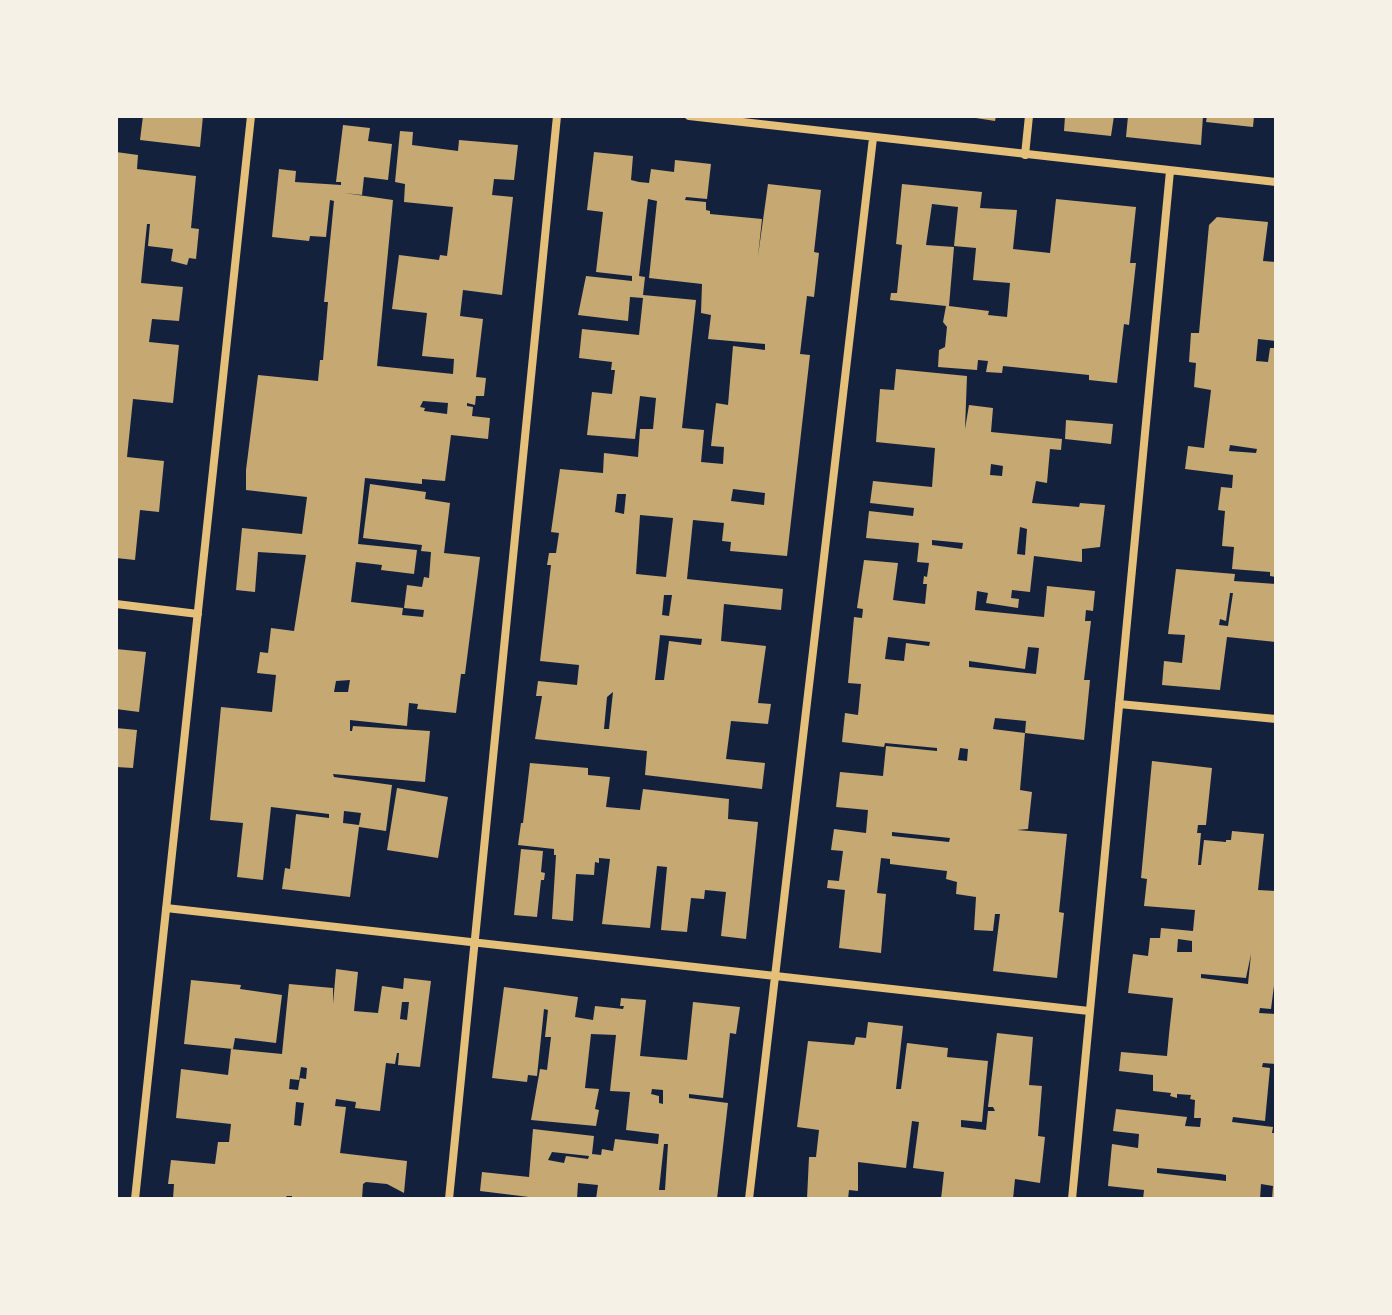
<!DOCTYPE html>
<style>
body{margin:0}
#map{position:relative;width:1392px;height:1315px;overflow:hidden;background:#14213d;font-family:"Source Sans 3",sans-serif}
canvas{display:block}
.frame{position:absolute;inset:0;border:118px solid #f6f1e7;pointer-events:none}
</style>
<div id="map">
<canvas width="1392" height="1315"></canvas>
<div class="frame"></div>
</div>
<script>
const g = document.querySelector('canvas').getContext('2d');
g.lineJoin = 'round';
function fillPath(path, color) { g.fillStyle = color; g.fill(path, 'evenodd'); }
function trace(path, color, width, dash) { g.strokeStyle = color; g.lineWidth = width; g.lineCap = dash ? 'butt' : 'round'; g.setLineDash(dash || []); g.stroke(path); }
fillPath(new Path2D(`
 M143,116H203L200,147L140,140Z
 M963,116H996L995,121Z
 M1065,116H1114L1111,136L1064,131Z
 M1128,116H1203L1201,145L1126,137Z
 M1207,116H1254L1253,127L1206,122Z
 M343,125L370,128L368,141L392,144L388,180L364,177L362,195L344,193L393,200L377,366L453,374L454,359L422,356L427,313L392,309L399,255L439,260L440,255L447,256L453,207L404,202L405,184L395,182L400,131L413,132L412,145L458,151L459,140L518,145L514,180L494,179L492,195L513,197L502,295L463,290L460,316L483,319L476,377L486,378L484,396H476L475,405L467,403V406L473,407L472,416L490,418L488,439L451,435L445,481L422,479V484L365,478L358,544L417,550L414,574L381,570L382,565L356,562L351,602L403,608L402,615L423,617L424,610L404,608L407,585L422,587L424,577L429,578L431,552L421,551L422,545L363,538L370,484L426,492L425,499L450,503L444,553L480,557L465,674H461L456,713L417,709L418,704L409,703L407,726L350,720V731H352L353,726L430,731L425,782L333,774L334,777L392,785L386,831L359,827L350,897L282,889L285,868L290,869L296,814L329,818V814L271,807L263,880L237,877L243,823L210,820L221,707L272,712L276,675L257,673L260,652L268,653L271,628L294,631L306,555L258,552L255,592L236,590L242,528L302,534L307,497L246,490V470L258,375L318,381L320,360H323L328,302H324L334,201L330,200L326,237L310,236L309,241L272,237L279,169L296,171L295,182L341,185V182H336ZM423,401L448,403L447,414L424,411L425,408L420,407ZM350,680L348,692H334L336,681ZM344,811L361,813L359,825L343,823Z
 M116,152L138,155L137,169L196,176L191,228L199,229L196,259L189,258L187,265L171,261L173,249L148,246L150,224H147L141,283L183,287L179,321L152,319L149,342L179,345L173,403L133,399L127,457L164,461L159,512L140,510L135,560L116,558Z
 M594,152L633,156L631,180L639,182L649,183L651,169L674,172L675,160L711,164L707,199L686,197L685,200L706,202V210L710,211V214L762,219L758,256L768,184L821,190L814,252L819,253L814,297L807,296L800,354L810,355L787,556L730,551L731,542L722,541L724,523L693,520L687,579L783,589L781,610L724,604L721,641L766,646L758,703L771,704L768,724L731,721L726,759L765,763L762,789L645,775L647,751L535,739L542,696H536L538,681L577,685L579,665L540,661L551,565H547L549,553H556L559,533L551,532L560,469L603,473L604,453L638,457L640,429H653L656,398L640,396L635,439L587,435L592,392L612,394L615,370H611L612,362L579,358L582,329L639,335L643,298L630,297L628,321L578,315L586,276L632,281V276L596,272L603,212L587,210ZM648,199L657,201L649,278L702,284L701,313L711,315L708,339L765,344V350L733,346L728,405L716,403L711,446L724,447L723,464L701,462L704,430L682,428L696,300L643,295L645,277L639,276ZM733,489L765,493L764,505L731,501ZM617,494H626L624,514L615,512ZM640,515L673,518L666,577L636,574ZM664,595H672L669,616L662,615ZM660,635L702,639L701,645L669,641L664,680H655ZM613,692L609,729H604L607,697Z
 M902,184L982,192L980,208L1017,210L1013,249L1050,253L1056,199L1136,207L1130,263H1136L1129,325L1124,324L1117,383L1089,380V375L1003,366L1002,373L986,372L988,361L978,360L977,370L938,367L939,350L945,347L947,327L943,322L946,306L890,300L891,293H897L902,245L896,244ZM932,204L958,207L954,246L976,248L973,280L1010,283L1007,317L988,315L989,311L949,306L954,247L926,245Z
 M1217,217L1268,222L1263,261L1276,262V341L1258,339L1256,361L1268,362L1270,348H1276V577L1270,576V572L1232,569L1234,547L1222,546L1225,511L1218,510L1221,487L1232,488L1233,475L1185,469L1188,446L1204,448L1211,390L1194,387L1196,363L1189,362L1191,333H1199L1209,225ZM1230,445L1257,449L1256,453L1229,451Z
 M896,369L967,376L965,429L969,405L993,408L991,432L1062,439L1061,450L1050,449L1047,483L1036,481L1032,503L1079,507L1080,503L1105,505L1100,547L1082,549V562L1034,556L1030,592L1012,590L1011,598L1019,599L1018,608L986,603L988,593L977,591L975,610L1044,617L1047,586L1095,591L1093,611L1086,610L1085,621H1091L1084,680H1090L1084,740L1025,733L1026,721L995,718L993,729L1025,733L1020,790L1032,792L1028,829L1017,830L1067,834L1059,912L1064,913L1057,978L993,971L1000,914H995L993,931L974,930L976,897L956,894L957,882L946,879L947,871L890,864V859L881,858L877,893L886,894L881,953L839,948L845,890L827,888L828,880L839,881L843,851L831,850L834,829L866,833L868,810L836,807L840,772L883,776L886,746L937,751V748L885,743L884,747L842,742L845,713L858,715L861,684L848,683L854,617L862,618L863,609L857,608L864,560L898,563L893,600L925,604L927,584H923L924,576L927,577L929,563L917,562L919,543L866,538L869,511L913,516L914,508L870,503L873,481L932,487L935,448L876,442L880,389L894,390ZM991,464L1003,466L1002,476L990,475ZM1020,527L1027,529L1025,555L1017,554ZM932,540L963,543L962,549L932,545ZM888,637L930,642L929,646L906,643L904,661L885,659ZM1028,647L1039,648L1036,674L969,667V661L1025,669ZM960,748L968,749L967,761L958,760ZM892,832L950,838L949,842L892,836Z
 M1066,420L1113,424L1111,444L1065,439Z
 M1176,569L1235,574L1234,581L1276,584V642L1227,637L1220,690L1162,685L1164,661L1182,663L1185,635L1168,634ZM1230,593H1233L1228,626L1219,625L1220,619L1226,621Z
 M116,649L146,652L139,712L116,709Z
 M116,728L137,730L133,768L116,767Z
 M1152,761L1212,768L1206,825H1198L1197,833H1201L1198,865H1201L1204,840L1226,842V840H1231L1232,831L1264,834L1258,890L1276,891V970L1271,1009L1260,1008L1259,1013L1276,1014V1064L1263,1063L1262,1067L1270,1068L1265,1121L1233,1117L1232,1122L1273,1127L1272,1133H1276V1199H1272L1273,1186L1261,1184L1260,1199H1143L1144,1190L1108,1186L1112,1144L1138,1148L1139,1134L1113,1131L1116,1109L1187,1117L1185,1126L1200,1127L1201,1118H1194L1195,1100L1190,1099L1191,1095L1177,1094V1098L1170,1096L1171,1093L1153,1091V1075L1119,1071L1121,1052L1167,1056L1169,1034L1173,998L1128,993L1133,954L1148,956L1150,938H1160L1161,928L1193,931L1195,910L1144,906L1147,879L1141,878ZM1178,939L1192,941V952H1177ZM1251,954L1248,984L1201,978V974L1246,978ZM1157,1168L1221,1174L1226,1175V1181L1157,1173Z
 M530,763L588,768V775L610,777L606,807L640,810L643,789L729,799L728,819L758,822L746,939L721,936L726,892L705,890L704,899L691,898L687,932L661,930L667,867L657,866L650,928L602,924L610,859L599,858V863L595,862L594,875L576,874L573,921L552,919L556,855H554V849L518,845L521,823H523Z
 M397,788L448,797L438,858L387,850Z
 M521,849L543,851L541,872L545,873L544,880H541L537,917L514,915Z
 M336,969L358,972L354,1011L378,1013L382,986L403,989L404,978L431,981L420,1067L398,1065L399,1053H397L395,1064L386,1063L380,1111L355,1108L356,1102L336,1099L335,1106L346,1107L340,1153L407,1161L404,1193L387,1184L366,1182L363,1184L362,1199H292V1196H287L284,1199H173L174,1184H168L171,1160L215,1164L218,1142H229L231,1124L176,1118L181,1069L228,1075L231,1049L282,1054L289,984L333,988V1004ZM402,1002H409L407,1020L400,1019ZM301,1067L307,1068L306,1079L300,1078L298,1090L289,1089L290,1079L299,1080ZM296,1102L304,1103L301,1126L294,1125Z
 M191,980L241,985L240,989L282,995L276,1043L235,1038L233,1049L184,1044Z
 M504,987L578,997L575,1017L593,1020L595,1006L623,1009L624,1006H620L621,998L646,1000L640,1056L687,1060L693,1002L740,1007L736,1034L730,1033L723,1098L689,1094V1098L728,1103L717,1199H596L598,1185L578,1183L577,1199H528L529,1197L480,1191L482,1172L529,1177L533,1129L594,1136L592,1154L601,1155L602,1149L613,1151L615,1139L658,1144L659,1134L626,1130L630,1092L610,1091L616,1035L591,1034L585,1088L599,1089L595,1109L599,1110L596,1126L531,1120L540,1069L547,1070L551,1037H545L548,1010L544,1009L537,1076L528,1075L527,1082L492,1078ZM652,1089L663,1090V1104L659,1103V1096L651,1094ZM664,1144H668L665,1190H659ZM552,1152L589,1156L588,1159L566,1156L564,1163L548,1160Z
 M868,1022L903,1026L896,1089H901L907,1043L948,1048L947,1057L988,1061L982,1122L961,1120V1127L986,1130L988,1111H995L993,1107H988L997,1033L1033,1037L1029,1085L1042,1086L1038,1136L1045,1137L1040,1183L1015,1179L1013,1199H941L944,1172L913,1168L919,1122L912,1121L906,1168L858,1162V1191L849,1190L848,1199H807L809,1157H816L819,1130L797,1127L808,1041L854,1045L856,1037L866,1038Z`), '#c6a872');
trace(new Path2D(`
 M689,116L1276,182
 M1025,155L1029,116
 M116,604L198,614
 M1119,704L1276,719
 M166,908L1089,1011
 M135,1199L251,116
 M449,1199L557,116
 M749,1199L873,138
 M1072,1199L1170,171`), '#e5c07b', 8);
</script>
